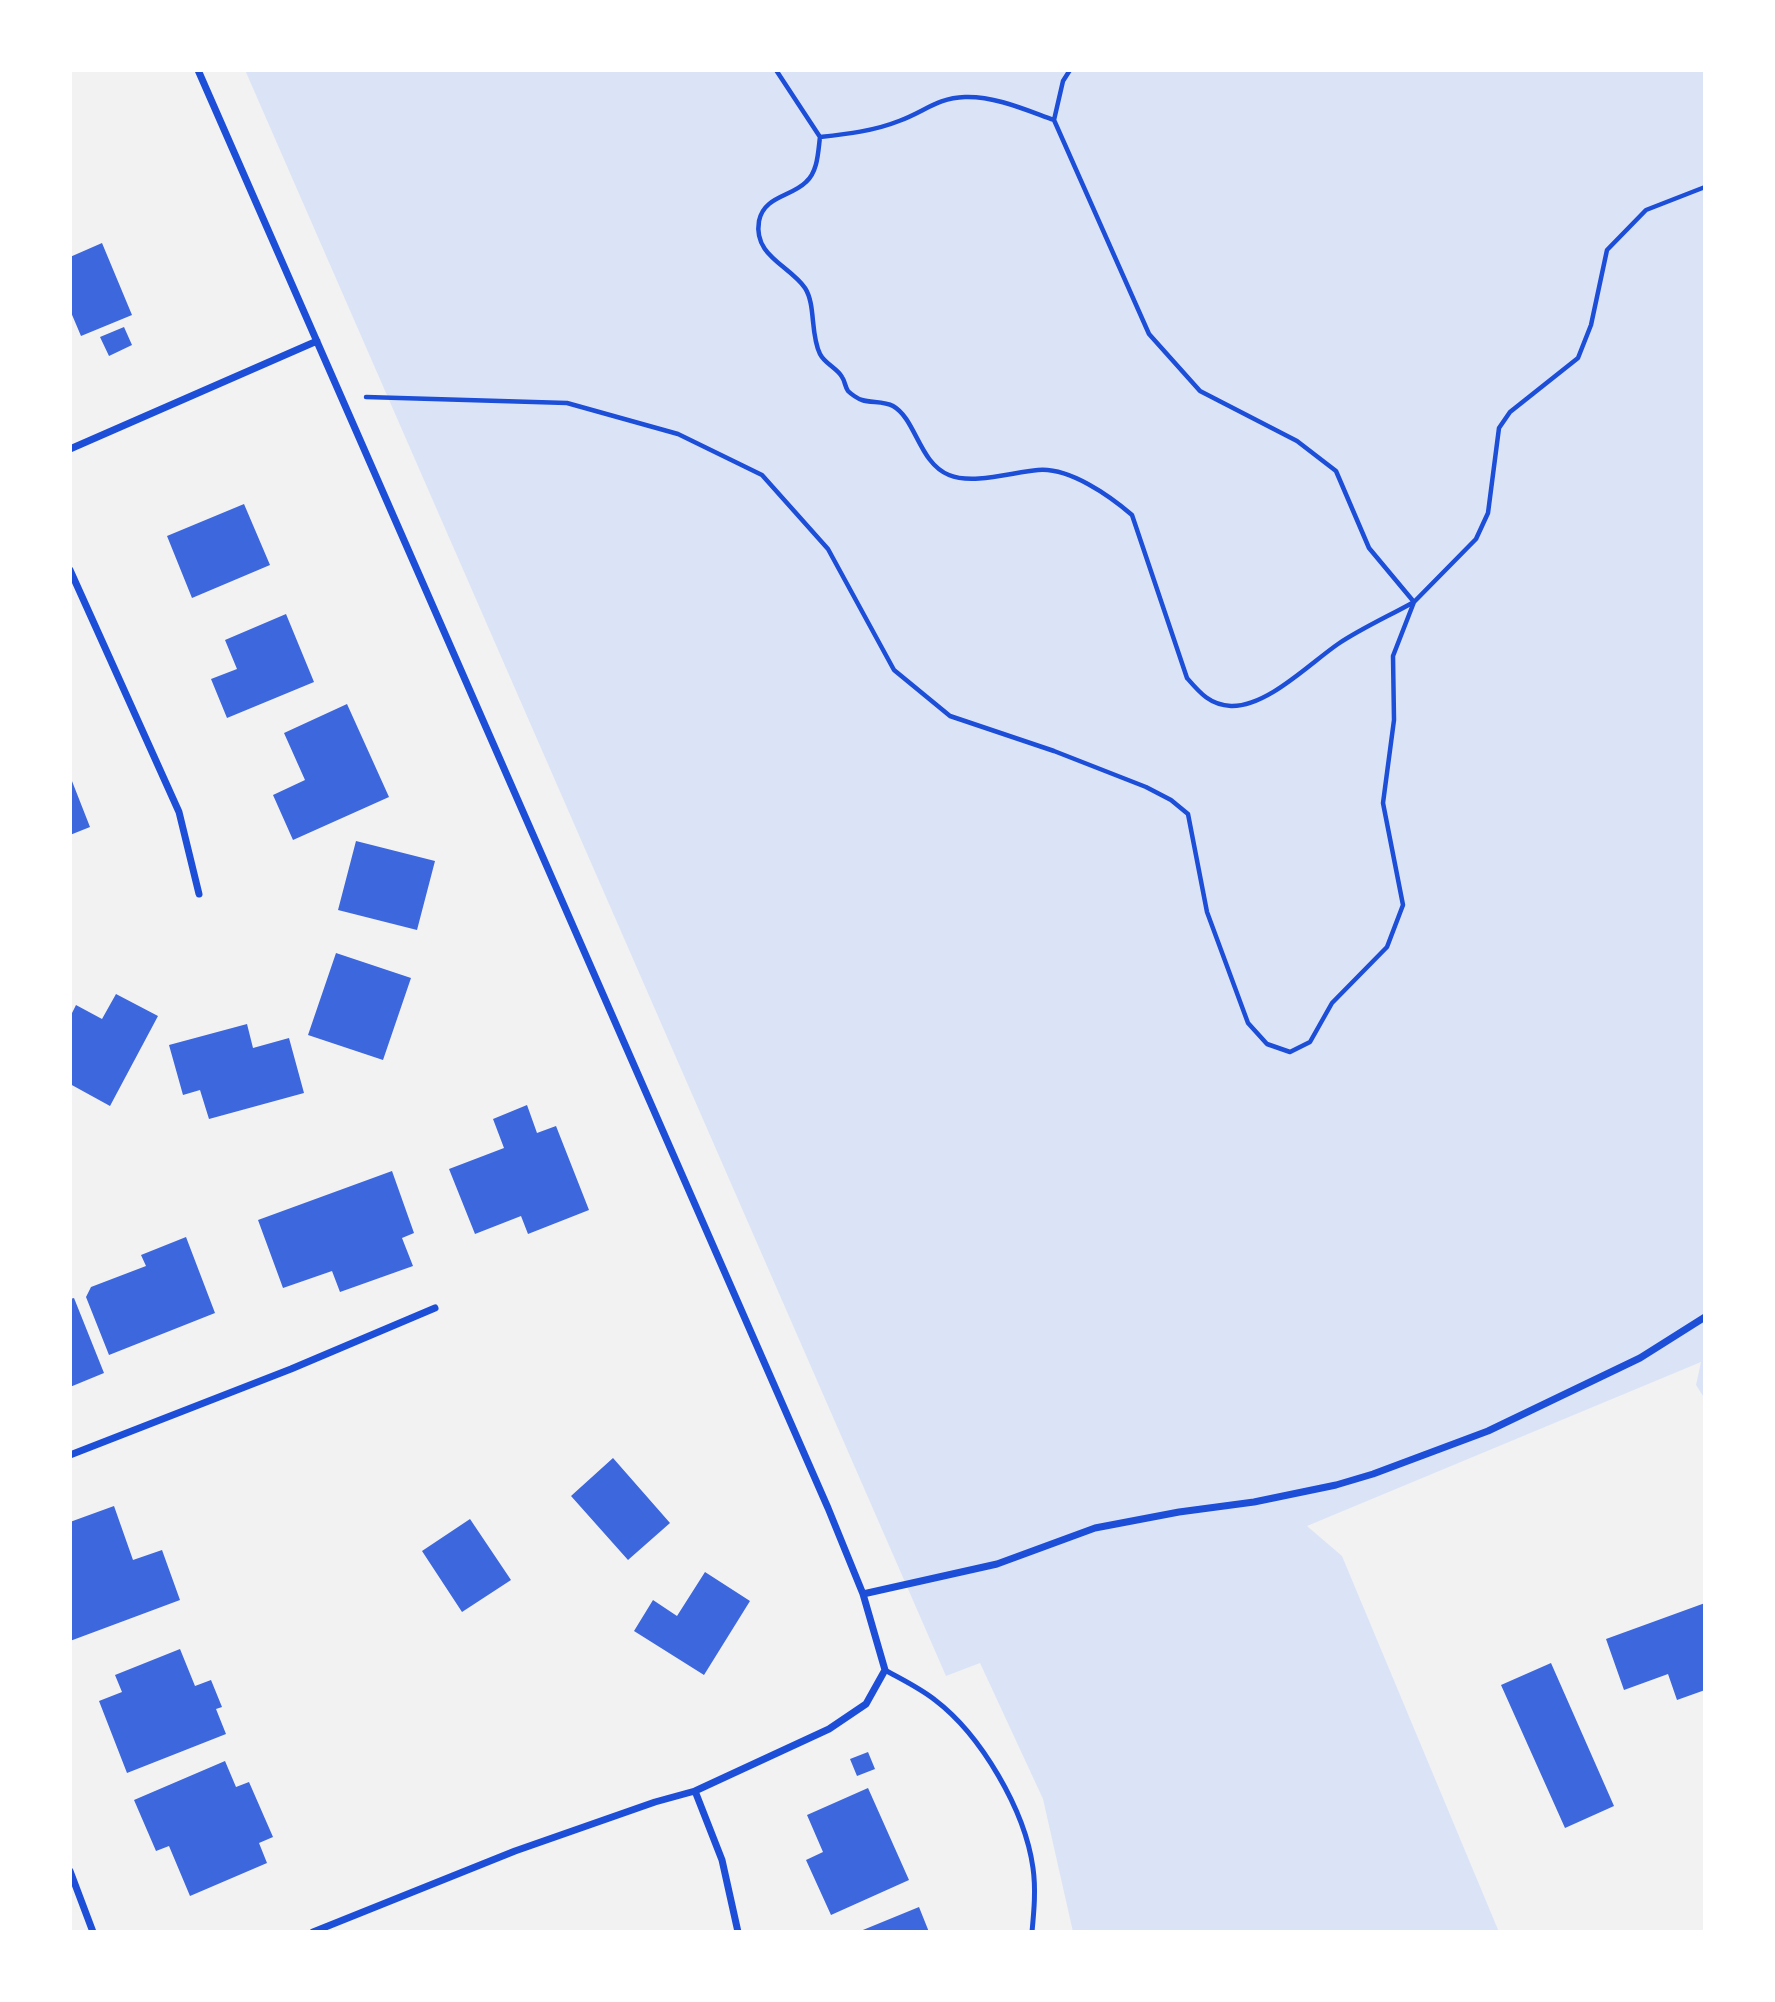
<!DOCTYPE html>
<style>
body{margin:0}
#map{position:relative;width:1775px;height:2002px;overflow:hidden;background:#f2f2f2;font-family:Overpass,sans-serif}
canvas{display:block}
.frame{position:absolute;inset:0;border:72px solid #fff;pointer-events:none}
</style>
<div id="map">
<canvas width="1775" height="2002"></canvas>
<div class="frame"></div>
</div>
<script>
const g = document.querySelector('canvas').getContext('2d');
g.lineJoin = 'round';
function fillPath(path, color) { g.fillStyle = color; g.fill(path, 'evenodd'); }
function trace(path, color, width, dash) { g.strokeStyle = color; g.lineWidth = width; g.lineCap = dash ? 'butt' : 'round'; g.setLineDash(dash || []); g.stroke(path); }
fillPath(new Path2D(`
 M245,70H1705V1399L1696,1385L1701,1362L1307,1526L1342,1556L1499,1932H1073L1043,1799L980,1663L946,1676Z`), '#dbe4f7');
fillPath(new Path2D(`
 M102,243L132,315L81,336L70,310V257Z
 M124,327L132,345L109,356L100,337Z
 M244,504L270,565L192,598L167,536Z
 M286,614L314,682L227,718L211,679L237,669L225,640Z
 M347,704L389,797L293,840L273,795L305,780L284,733Z
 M70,776L90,827L70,835Z
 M356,841L435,861L417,930L338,910Z
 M336,953L411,978L383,1060L308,1035Z
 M116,994L158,1016L110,1106L70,1084V1017L76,1005L102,1019Z
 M247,1024L253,1048L289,1038L304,1093L209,1119L200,1090L183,1095L169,1045Z
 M527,1105L537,1133L556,1126L589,1210L528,1234L521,1216L475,1234L449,1169L504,1148L493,1119Z
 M392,1171L414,1233L402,1238L413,1266L340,1292L332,1271L283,1288L258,1220Z
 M186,1237L215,1313L109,1355L86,1297L91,1287L146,1266L141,1255Z
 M74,1298L104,1373L70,1387V1299Z
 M613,1458L670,1523L628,1560L571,1496Z
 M114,1506L133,1560L162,1550L180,1600L70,1641V1522Z
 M470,1519L511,1580L462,1612L422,1551Z
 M705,1572L750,1601L704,1675L634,1631L653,1600L677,1616Z
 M1705,1603V1690L1677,1700L1668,1674L1624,1690L1606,1639Z
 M180,1649L195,1686L211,1680L222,1707L216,1709L226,1734L127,1773L99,1701L122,1692L115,1675Z
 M1551,1663L1614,1806L1565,1828L1501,1685Z
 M868,1752L875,1769L857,1776L850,1759Z
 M225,1761L236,1787L249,1782L273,1837L259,1843L267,1863L190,1896L169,1846L156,1851L134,1800Z
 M868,1788L909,1880L831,1915L806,1860L823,1852L807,1815Z
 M919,1907L929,1932H858Z`), '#3d67dc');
trace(new Path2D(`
 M776,70L820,137C847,134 874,131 899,121C924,112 937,98 965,97C995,96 1026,110 1054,120L1149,334L1200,391L1297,441L1336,471L1369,548L1414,602C1389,616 1362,628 1338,644C1309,664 1267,707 1231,706C1210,705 1200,693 1187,678L1132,515C1110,496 1069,467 1038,470C1013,472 973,485 949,475C919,463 916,419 893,406C884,401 871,403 862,400C858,399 851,394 848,391C845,387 845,381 842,377C837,368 825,364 820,354C810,334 816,305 805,288C789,265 753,256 759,221C764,196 791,197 806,182C818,171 818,152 820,137
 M1054,120L1063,81L1070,70
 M366,397L567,403L678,434L762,475L828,549L894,670L950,716L1054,751L1146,787L1171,800L1188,814L1207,912L1248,1023L1267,1044L1290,1052L1310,1042L1332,1003L1387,947L1403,905L1383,803L1394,720L1393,656L1414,602L1476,539L1488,513L1499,428L1510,412L1578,358L1591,325L1607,250L1646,210L1705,187`), '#1d4ed8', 4.5);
trace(new Path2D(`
 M885,1670C901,1679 920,1688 935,1700C981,1735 1025,1810 1033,1868C1036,1889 1034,1911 1032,1932`), '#1d4ed8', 5);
trace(new Path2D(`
 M198,70L828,1508L863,1594L885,1670L866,1704L829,1729L695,1791L655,1802L515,1851L313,1932
 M70,449L317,341
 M70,570L179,812L199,894
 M70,1455L291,1369L435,1308
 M863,1594L997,1564L1095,1528L1179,1512L1254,1502L1336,1485L1373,1474L1488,1431L1640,1358L1705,1317
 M695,1791L722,1860L738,1932
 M70,1871L93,1932`), '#1d4ed8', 7);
</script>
